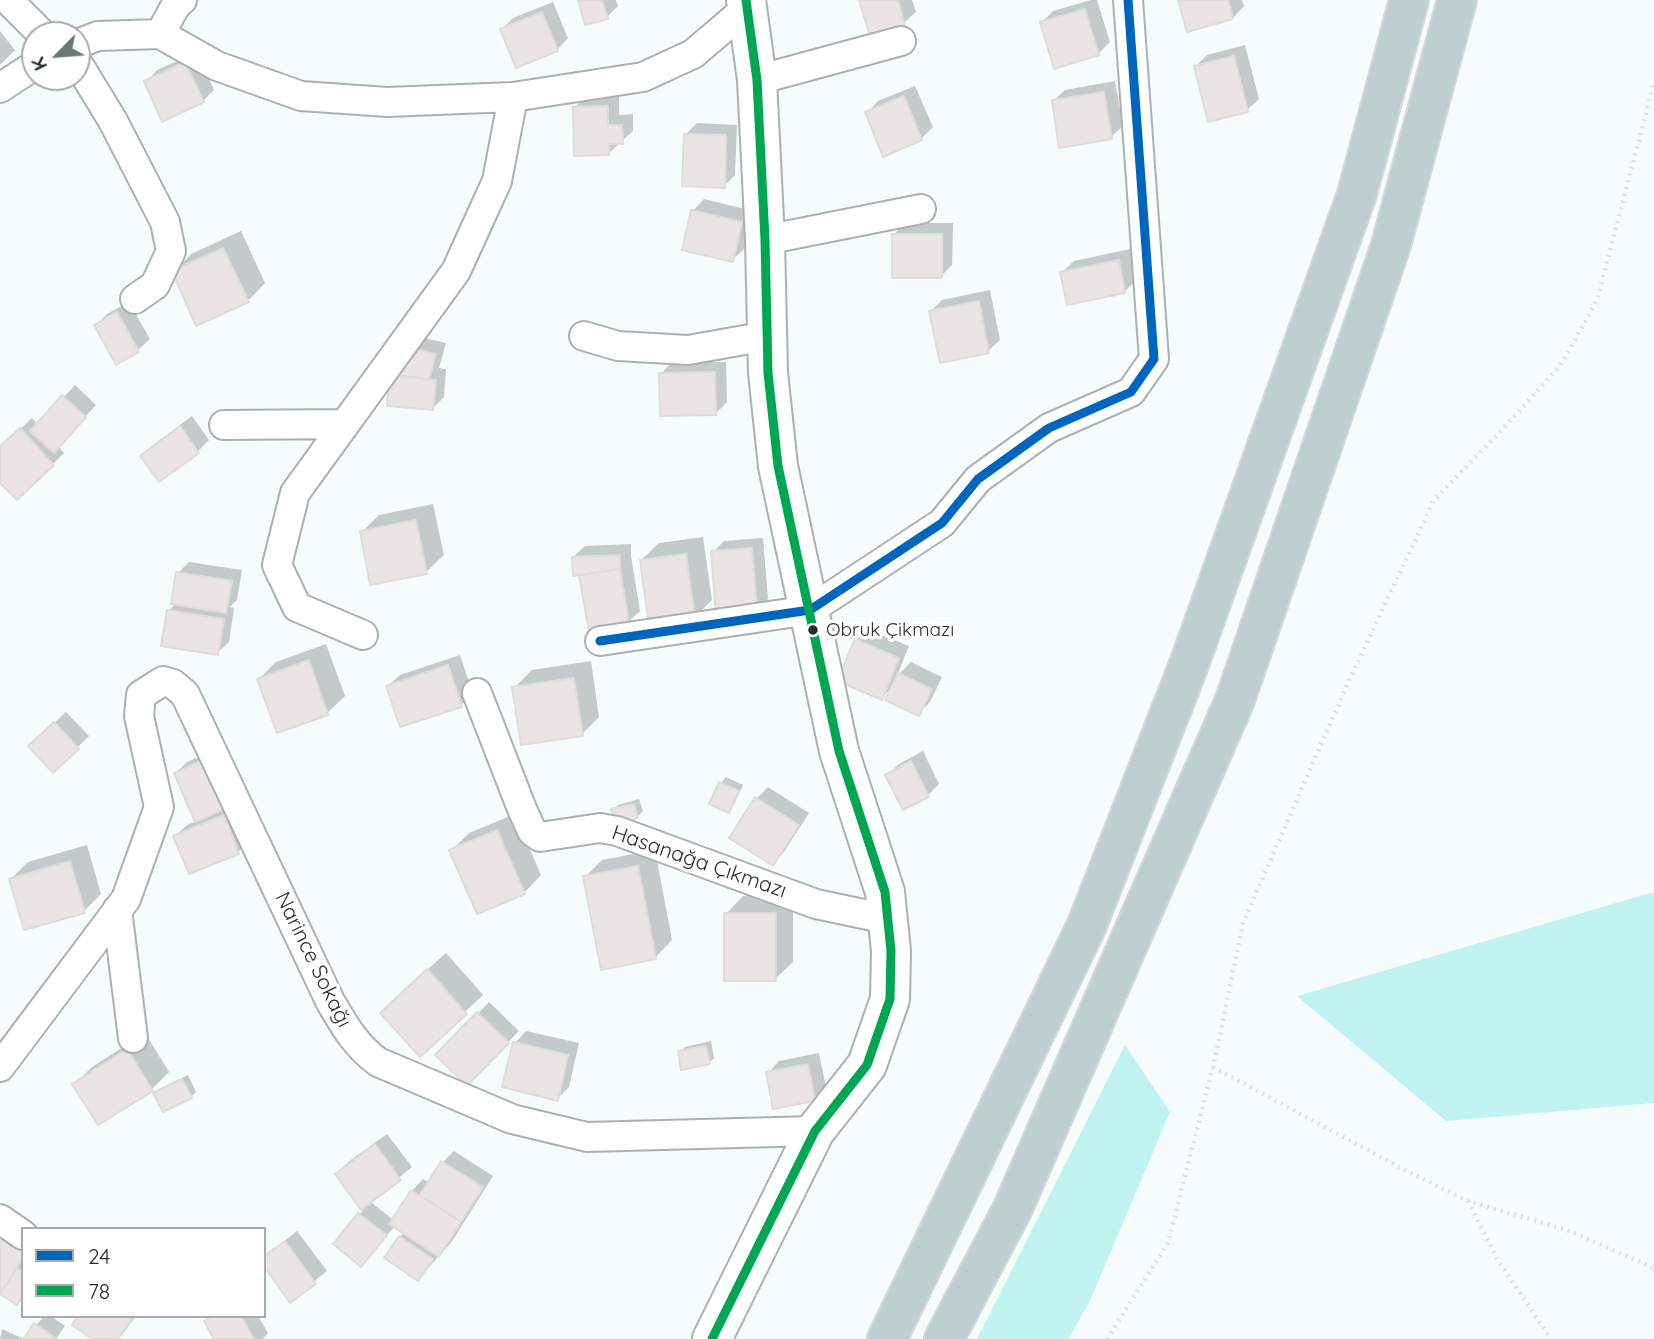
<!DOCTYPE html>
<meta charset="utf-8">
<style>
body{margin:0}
#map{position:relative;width:1654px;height:1339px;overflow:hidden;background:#f6fcfc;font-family:Quicksand,sans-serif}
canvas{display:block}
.legend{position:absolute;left:21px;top:1227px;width:245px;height:91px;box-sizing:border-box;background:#fff;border:2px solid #a7abab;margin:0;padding:9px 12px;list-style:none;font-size:21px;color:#242d2d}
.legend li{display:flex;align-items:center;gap:14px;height:35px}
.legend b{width:35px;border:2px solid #a7abab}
.north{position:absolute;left:21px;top:21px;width:70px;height:70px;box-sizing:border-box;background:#fff;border:2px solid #a7abab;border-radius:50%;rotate:245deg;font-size:19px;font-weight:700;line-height:28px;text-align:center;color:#242d2d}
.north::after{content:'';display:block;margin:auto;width:24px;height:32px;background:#6e7575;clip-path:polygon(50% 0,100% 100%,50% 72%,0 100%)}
</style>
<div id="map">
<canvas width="1654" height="1339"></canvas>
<ul class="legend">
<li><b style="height:9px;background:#0065bd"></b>24</li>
<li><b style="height:9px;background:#00a651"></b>78</li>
</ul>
<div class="north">K</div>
</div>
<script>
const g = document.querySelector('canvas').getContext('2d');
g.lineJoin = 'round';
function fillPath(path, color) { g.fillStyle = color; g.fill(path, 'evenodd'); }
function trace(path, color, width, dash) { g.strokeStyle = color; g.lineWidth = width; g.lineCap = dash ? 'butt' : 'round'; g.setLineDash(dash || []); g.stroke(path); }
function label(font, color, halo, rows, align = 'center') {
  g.font = font + ' Quicksand,sans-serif'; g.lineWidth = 7; g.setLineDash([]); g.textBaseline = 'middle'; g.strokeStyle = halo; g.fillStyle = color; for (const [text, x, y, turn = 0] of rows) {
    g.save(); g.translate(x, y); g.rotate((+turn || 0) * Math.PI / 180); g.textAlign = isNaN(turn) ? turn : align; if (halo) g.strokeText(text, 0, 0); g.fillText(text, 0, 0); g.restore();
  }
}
fillPath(new Path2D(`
 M1654,892V1103L1446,1121L1297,996Z
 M1125,1045L1170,1112L1089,1303L1068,1339H977Z`), '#c1f3f2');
fillPath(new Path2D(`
 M580,0H616L618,6L607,17Z
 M861,0H912L916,12L904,23Z
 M1091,0H1097L1110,42L1098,54L1042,22L1053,11Z
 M1180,0H1242L1244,6L1233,18Z
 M553,2L568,38L557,50L502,29L513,18Z
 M0,31L15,50L0,65Z
 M1245,45L1259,99L1247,110L1196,66L1207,55Z
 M197,52L214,90L203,101L146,82L157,70Z
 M1115,81L1123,126L1111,137L1053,101L1065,90Z
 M915,86L933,127L921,139L884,154L867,113L878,101Z
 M619,95V115L633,114V131L609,153L575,107L586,96Z
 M697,123L737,125L735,175L724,186L685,135Z
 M704,199L753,211L744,249L732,260L693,211Z
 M906,223H953L952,265L941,276L894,234Z
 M241,231L265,283L248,301L174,272L191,254Z
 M1130,249L1136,280L1124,292L1062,272L1074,261Z
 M990,290L1000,340L988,351L931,311L942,300Z
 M129,302L150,339L138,350L116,362L96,325L107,314Z
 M420,337L446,343L439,368L446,369L444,397L432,409L391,376Z
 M672,362H726L727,402L716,413L661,374Z
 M75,385L96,405L58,446L64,453L53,464L0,480V448L32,418L38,425Z
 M192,416L209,440L198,451L159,480L142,456L153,445Z
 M433,504L444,555L426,572L362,532L379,515Z
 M703,537L712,600L695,617L641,560L659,543Z
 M763,538L768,599L756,610L713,552L724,541Z
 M631,544V556L640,611L628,622L581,573L573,557L585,546Z
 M189,562L242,570L237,600L230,607L234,608L229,642L217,653L169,611L176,603L178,573Z
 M867,629L909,646L897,676L911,662L942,677L930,702L918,714L893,686L882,698L856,640Z
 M326,644L345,696L327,713L259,679L276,662Z
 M460,655L473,694L461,705L388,686L400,675Z
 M591,661L599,717L582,734L514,688L532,670Z
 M66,712L89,736L53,771L41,735Z
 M217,749L237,795L221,811L236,805L250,841L238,852L175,836L187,825L197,821L176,773L187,762Z
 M923,751L939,784L928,795L887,775L899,764Z
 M726,777L743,785L734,805L728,810L712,803L721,783Z
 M768,787L809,813L784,852L772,864L731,837L757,798Z
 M639,799L643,811L637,817L613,810L618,805Z
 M515,814L541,875L524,893L452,850L469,833Z
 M87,845L101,894L84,911L11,879L28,862Z
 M655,850L672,940L655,958L585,877L602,860Z
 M743,896L793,897V962L775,979L726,914Z
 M446,953L483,995L420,1054L399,995Z
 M489,1002L519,1031L467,1084L438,1055Z
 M526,1031L579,1043L569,1087L557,1099L515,1043Z
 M145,1033L169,1072L152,1089L74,1085L92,1067Z
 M711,1041L714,1058L709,1063L680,1052L685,1047Z
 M819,1053L826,1087L814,1099L768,1073L779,1061Z
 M188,1075L196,1092L191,1097L155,1093L161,1088Z
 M387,1134L412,1167L370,1201L393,1220L412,1191L423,1179L429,1183L443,1162L454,1151L493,1176L451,1243L418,1279L400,1237L405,1232L395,1226L361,1265L335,1244L363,1210L337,1174L348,1162Z
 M0,1222L23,1235V1297L17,1303L0,1292Z
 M297,1231L327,1271L291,1300L268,1268L264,1271V1257Z
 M44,1316H51L65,1326L56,1339H25Z
 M80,1316H136L119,1339H95Z
 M211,1316H258L268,1333L263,1339H216L206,1322Z
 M2,1329L24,1339H0Z`), '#0003');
const building = new Path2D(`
 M578,0H602L608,19L585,25Z
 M859,0H898L905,25L870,36Z
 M1178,0H1228L1233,19L1187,32Z
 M1085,9L1099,55L1054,69L1040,22Z
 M542,12L558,51L516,68L500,29Z
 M1234,56L1248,112L1208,122L1194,66Z
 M185,62L204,102L162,122L144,81Z
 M1104,92L1112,139L1059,148L1052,100Z
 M904,96L922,140L883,157L865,112Z
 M608,106V125H622L623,144H609V155L574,156L573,107Z
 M684,134L726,135L725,188L682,186Z
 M691,210L742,222L733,262L682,250Z
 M892,234H942V278H892Z
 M223,248L249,302L196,326L172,271Z
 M1119,260L1125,293L1067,305L1060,272Z
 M979,301L989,353L940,363L929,311Z
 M117,312L139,352L116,365L94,325Z
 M407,347L436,354L429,379L395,375Z
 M715,372L716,415L660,416L659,373Z
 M389,375L436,380L433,410L387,406Z
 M62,395L86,417L54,453L30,431Z
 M180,426L199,453L159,482L140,456Z
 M20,428L54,465L17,500L0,483V446Z
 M416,520L427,574L370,585L360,531Z
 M752,548L757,612L716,615L711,551Z
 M686,554L695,619L649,625L640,560Z
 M620,555V569L573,576L572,557Z
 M620,569L629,624L589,631L579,575Z
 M176,572L232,581L226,613L171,604Z
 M167,610L224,619L218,655L161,646Z
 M855,639L899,658L882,700L837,681Z
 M309,660L328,715L277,733L257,679Z
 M448,665L462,707L400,727L386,686Z
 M898,673L932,689L919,716L885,700Z
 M574,678L583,736L521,745L512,687Z
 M54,722L79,749L53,773L28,746Z
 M205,759L226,808L195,822L174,773Z
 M911,761L929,797L903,810L885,775Z
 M719,782L739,791L729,813L709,804Z
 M755,797L799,825L773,866L729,838Z
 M634,804L638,818L615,825L611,809Z
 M224,815L239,854L189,874L173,836Z
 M497,830L525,894L477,914L449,850Z
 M70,861L85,913L24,930L9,879Z
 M638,866L656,959L601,970L583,876Z
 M724,913H776V981H724Z
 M427,969L467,1014L420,1057L380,1013Z
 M477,1012L509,1043L467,1086L435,1055Z
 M513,1042L568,1055L558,1101L502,1087Z
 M706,1046L710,1064L681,1070L678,1051Z
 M127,1049L153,1091L98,1125L72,1084Z
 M808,1064L815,1101L773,1109L766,1072Z
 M182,1079L192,1098L163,1112L153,1093Z
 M375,1144L401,1180L361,1210L335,1174Z
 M441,1161L483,1187L461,1222L420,1195Z
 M411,1190L461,1222L439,1257L389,1224Z
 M358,1213L387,1235L361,1267L333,1244Z
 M399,1236L433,1259L418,1281L384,1258Z
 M0,1239L23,1253V1258L0,1294Z
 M285,1241L316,1284L290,1303L264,1266V1256Z
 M17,1268L23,1272V1296L17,1305L0,1294Z
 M78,1316H128L132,1319L118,1339H92L72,1325Z
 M213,1316H241L254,1339H214L204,1321Z
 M34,1323L55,1338V1339H23Z`);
fillPath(building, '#eae5e4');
trace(building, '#dedddc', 2);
const street = new Path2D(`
 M8,0L43,35
 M160,34L176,5L182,0
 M77,44L98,36L160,34L217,66L301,96L387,102L513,97L643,77L693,54L747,8
 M77,62L113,121L165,222L171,251L155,285L135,299
 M757,80L901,41
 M0,88L35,65
 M765,240L921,209
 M584,336L618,346L688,350L767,336
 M224,425L345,424
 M363,635L297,607L277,565L295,493L456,271L497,181L513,97
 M600,641L810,610L942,523L978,479L1049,428L1131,392L1154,359L1128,0
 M477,693L522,809L532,831L540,837L600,828L617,831L816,904L887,919
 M117,910L133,1038
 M0,1067L126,899L159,807L139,716L141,695L163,681L173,684L185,694L330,1001C344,1025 355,1045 378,1062L512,1119L587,1137L815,1131
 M0,1219L23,1235`);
const secondary = new Path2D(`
 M712,1339L815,1131L867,1065L890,999L891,951L885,892L839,751L778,466L768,373L765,240L757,80L746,0`);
const highway = new Path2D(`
 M887,1339L1087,925L1188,667L1357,194L1409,0
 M944,1339L1012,1210L1235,700L1391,245L1457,0`);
trace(street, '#abb1b1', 32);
trace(secondary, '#abb1b1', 42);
trace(highway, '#d4d8d8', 42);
trace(new Path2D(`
 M1213,1067L1405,1170L1468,1201L1567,1230L1654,1268
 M1468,1201L1499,1262L1551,1339
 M1107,1339L1168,1243L1217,1050L1243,923L1347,685L1434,500L1499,433L1560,366L1597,300L1654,83`), '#e0e2e2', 4.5, [2, 5]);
trace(street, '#feffff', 28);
trace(secondary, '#feffff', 38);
trace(highway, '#becfcf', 38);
trace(new Path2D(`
 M600,641L810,610L942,523L978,479L1049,428L1131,392L1154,359L1128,0`), '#0065bd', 9);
trace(new Path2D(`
 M712,1339L815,1131L867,1065L890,999L891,951L885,892L839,751L778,466L768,373L765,240L757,80L746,0`), '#00a651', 9);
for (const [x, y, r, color] of [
 [813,630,6,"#242d2d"]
]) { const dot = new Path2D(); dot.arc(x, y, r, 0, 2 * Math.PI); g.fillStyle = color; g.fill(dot); trace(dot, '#fff', 2.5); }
label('19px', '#242d2d', '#fff', [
 ["Obruk Çikmazı",826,630]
], 'left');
label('21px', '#242d2d', '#fff', [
 ["Hasanağa Çıkmazı",699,862,19],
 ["Narince Sokağı",313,960,64]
]);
</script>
